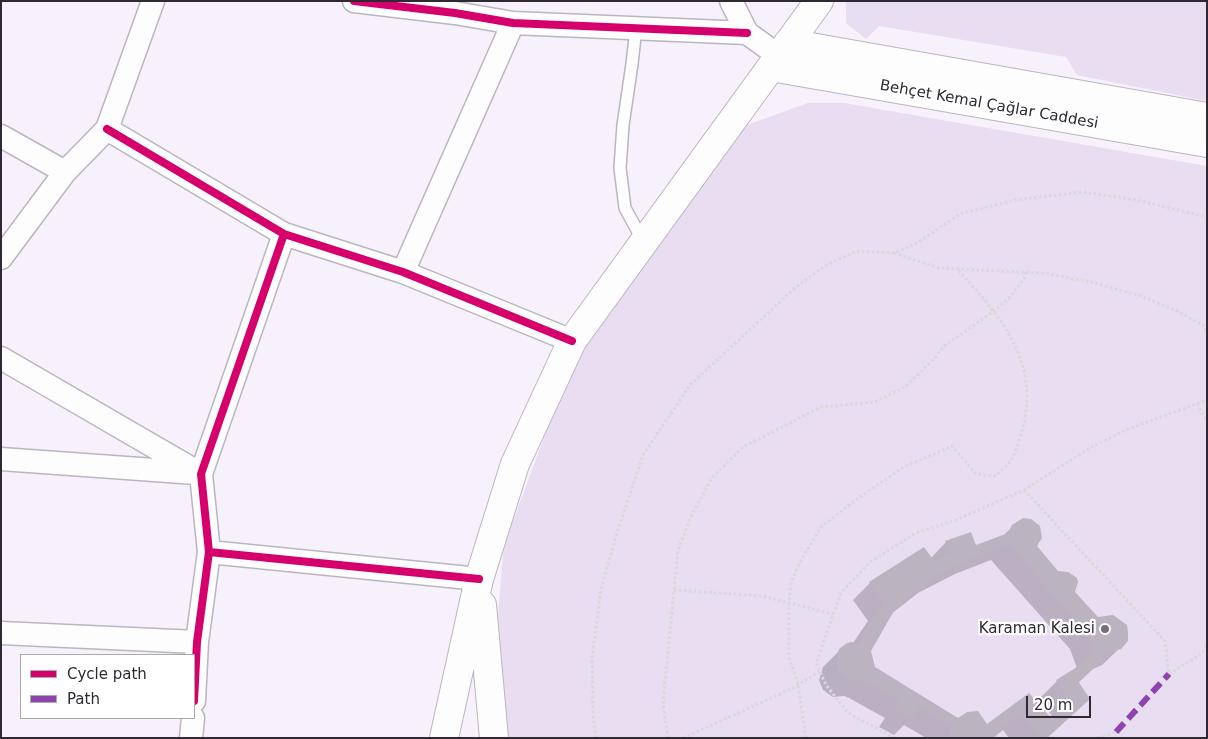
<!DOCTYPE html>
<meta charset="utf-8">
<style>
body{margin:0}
#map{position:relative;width:1208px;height:739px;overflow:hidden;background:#f6f1fa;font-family:"DejaVu Sans",sans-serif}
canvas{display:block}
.frame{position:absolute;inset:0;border:2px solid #2f2934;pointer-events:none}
.legend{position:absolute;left:20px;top:654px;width:175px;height:65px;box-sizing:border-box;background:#fff;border:1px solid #aca9ae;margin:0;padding:6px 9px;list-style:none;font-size:15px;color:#2f2934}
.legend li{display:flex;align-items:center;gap:10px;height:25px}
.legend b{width:25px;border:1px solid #aca9ae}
.scale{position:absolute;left:1026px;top:696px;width:65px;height:22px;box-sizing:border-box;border:2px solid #2f2934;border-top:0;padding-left:6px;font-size:15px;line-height:18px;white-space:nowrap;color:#2f2934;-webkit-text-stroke:4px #fff;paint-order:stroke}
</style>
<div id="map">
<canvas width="1208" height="739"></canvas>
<div class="frame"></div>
<ul class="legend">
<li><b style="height:6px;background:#d6006c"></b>Cycle path</li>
<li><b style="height:6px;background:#8e44ad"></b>Path</li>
</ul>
<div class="scale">20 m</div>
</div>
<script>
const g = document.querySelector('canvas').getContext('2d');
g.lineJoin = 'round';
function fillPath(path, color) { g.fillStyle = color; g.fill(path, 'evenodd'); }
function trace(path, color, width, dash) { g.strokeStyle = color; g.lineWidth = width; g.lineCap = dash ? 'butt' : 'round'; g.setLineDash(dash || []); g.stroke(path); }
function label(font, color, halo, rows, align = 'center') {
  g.font = font + ' "DejaVu Sans",sans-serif'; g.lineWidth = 4.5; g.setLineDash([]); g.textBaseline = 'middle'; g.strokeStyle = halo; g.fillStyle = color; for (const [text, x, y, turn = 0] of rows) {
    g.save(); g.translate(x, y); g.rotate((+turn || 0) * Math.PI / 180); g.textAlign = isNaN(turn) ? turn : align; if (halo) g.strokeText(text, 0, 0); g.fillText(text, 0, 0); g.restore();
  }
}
fillPath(new Path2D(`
 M846,1H1207V101L1077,75L1066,57L879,26L866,39L846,23Z
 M808,103H844L1207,166V738H503L494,661L504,545L570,368L612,302L744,126Z`), '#e9ddf2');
fillPath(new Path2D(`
 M1013,526L1035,547L1120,648L1102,665L1093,669L1078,683L1089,698L1047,738H1009L1003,730L993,738H926L904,725L894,735L879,727L885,718L849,698L844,696L833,697L823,690L819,680L823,667L840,650L853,643L868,621L853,600L870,583L931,558L946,542L970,534L976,546L1003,536ZM991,560L1070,649L1077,668L1057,681L1040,698L1053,718L1051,720L1029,695L987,725L958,719L874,668L870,651L890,615L918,593L955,574Z`), '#0003');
fillPath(new Path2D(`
 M1023,518L1031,519L1040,526L1042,538L1037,546L1058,571L1068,572L1077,578L1078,582L1075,592L1098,617L1113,615L1127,625L1128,632V641L1121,649L1105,653L1102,656L1104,660L1078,681L1090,699L1047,738H1040L1020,714L990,738H951L950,732L952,727L919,707L912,719L895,709L900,701L866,681L861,679L850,680L840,673L836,662L839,649L847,643L853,642L857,645L882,606L884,604L869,582L924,547L934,561L951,552L945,541L971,532L976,545L1008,533L1012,525ZM1008,544L1086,632L1094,652L1074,669L1056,680L1069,700L1052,719L1029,693L987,724L978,711L967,712L958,718L875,667L871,651L895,609L936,576L973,558Z`), '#bbb4c0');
const lane = new Path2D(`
 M636,28L632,64L623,125L620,168L625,208L643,241`);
const street = new Path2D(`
 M354,1L455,13L513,23L747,33
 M731,1L747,33L779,56
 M107,129L284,234L403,272L572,341
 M1,136L65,172
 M1,258L65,172L107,129L153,1
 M403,272L513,23
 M1,358L201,474
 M1,459L196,473
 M209,552L479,579
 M1,633L197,642
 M194,701L197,642L209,552L201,474L284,234
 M191,738L193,718`);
const secondary = new Path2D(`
 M788,43L1207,117
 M771,67L1207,143
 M482,605L494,738
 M444,738L479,579L515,464L572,341L819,1`);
trace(lane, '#bbb5bf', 14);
trace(street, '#bbb5bf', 25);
trace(secondary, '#bbb5bf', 30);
trace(new Path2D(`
 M894,253L939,268L1043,273L1091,282L1141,296L1177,311L1203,325L1207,333
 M1197,404L1207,421
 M1024,490L1165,641L1169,674L1201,654L1207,646
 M674,590L762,596L833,614
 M596,738L593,714L592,657L601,589L616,536L643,455L690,385L796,287L828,264L857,251L894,253L917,243L960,214L1015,200L1083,192L1136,200L1207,217
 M669,738L667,731L663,702L678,550L692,514L712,478L743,447L821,407L875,402L906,386L934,359L944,346L994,311L1010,297L1025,277L1026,272
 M683,738L793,688L820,671
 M806,738L798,684L789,657V603L791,583L798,566L821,527L861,496L904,467L952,446L976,474L996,476C1000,471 1006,467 1010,462C1016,453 1021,434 1024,423C1038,358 998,313 957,269
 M895,738L848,713L826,685L816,663L841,593L870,562L916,533L956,520L1024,490L1090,448L1128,429L1207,400
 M1098,738L1116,732`), '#d9d8db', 3, [2.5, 2.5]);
trace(lane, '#fefdfe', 11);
trace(street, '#fefdfe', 22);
trace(secondary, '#fefdfe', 28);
trace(new Path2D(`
 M1116,732L1169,674`), '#8e44ad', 6, [12, 6]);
trace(new Path2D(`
 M354,1L455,13L513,23L747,33
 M107,129L284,234L403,272L572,341
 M209,552L479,579
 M194,701L197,642L209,552L201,474L284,234`), '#d6006c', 8);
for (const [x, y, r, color] of [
 [1105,629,5,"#756f79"]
]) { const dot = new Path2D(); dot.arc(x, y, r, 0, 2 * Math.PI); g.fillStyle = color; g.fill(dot); trace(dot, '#fff', 2); }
label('15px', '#2f2934', '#fff', [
 ["Behçet Kemal Çağlar Caddesi",989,105,10]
]);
label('15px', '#2f2934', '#fff', [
 ["Karaman Kalesi",1095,629]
], 'right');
</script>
